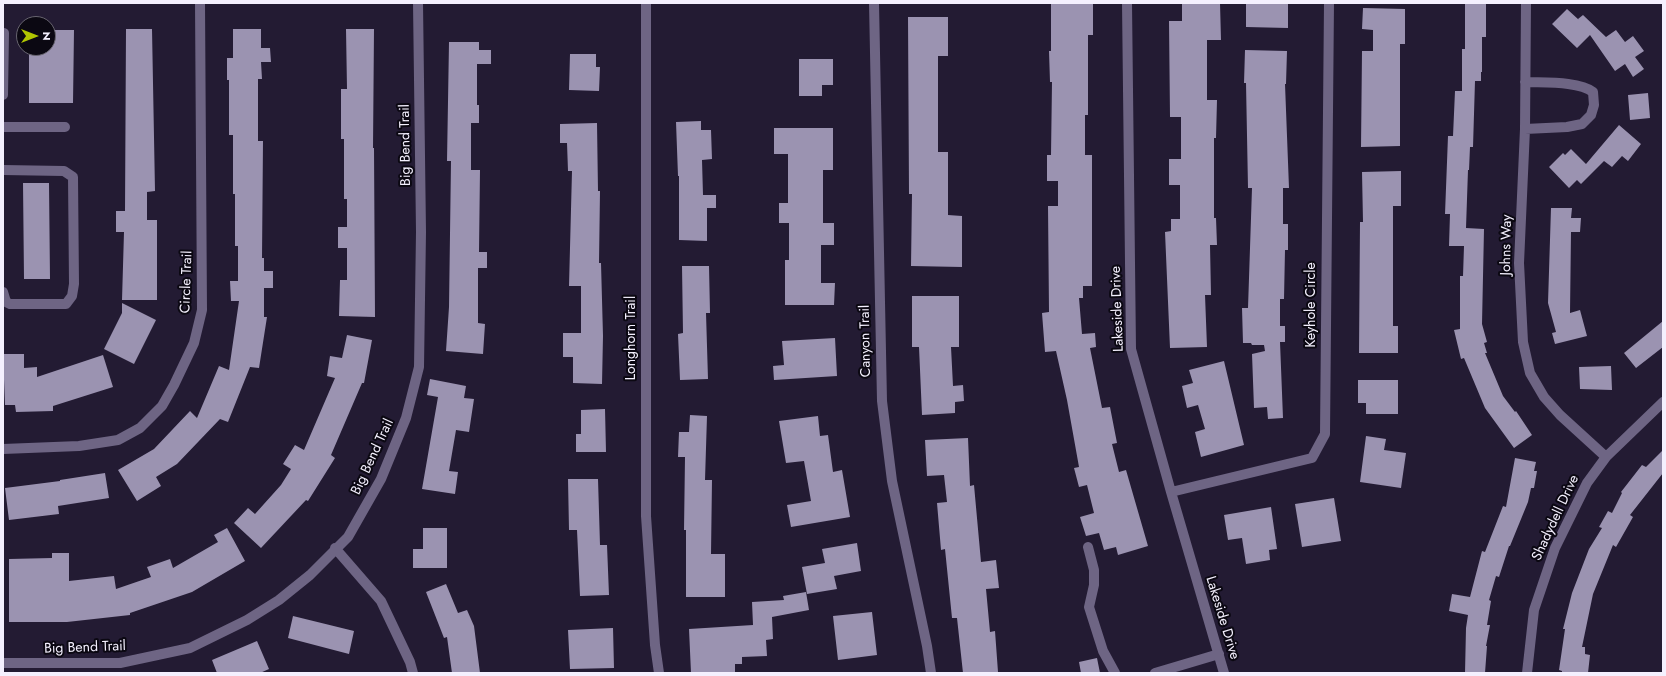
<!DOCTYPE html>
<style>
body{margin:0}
#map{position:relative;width:1666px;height:676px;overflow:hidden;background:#231b33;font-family:Jost,sans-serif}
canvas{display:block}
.frame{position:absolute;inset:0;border:4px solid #f4f0fe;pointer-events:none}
.north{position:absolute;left:16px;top:16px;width:40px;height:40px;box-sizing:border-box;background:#0b0812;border:1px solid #686570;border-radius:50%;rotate:90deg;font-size:11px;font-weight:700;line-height:16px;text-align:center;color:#f4f0fe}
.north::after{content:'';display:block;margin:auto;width:14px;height:18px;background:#b0c502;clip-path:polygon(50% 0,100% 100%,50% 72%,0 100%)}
</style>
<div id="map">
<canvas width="1666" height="676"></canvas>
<div class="frame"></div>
<div class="north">N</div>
</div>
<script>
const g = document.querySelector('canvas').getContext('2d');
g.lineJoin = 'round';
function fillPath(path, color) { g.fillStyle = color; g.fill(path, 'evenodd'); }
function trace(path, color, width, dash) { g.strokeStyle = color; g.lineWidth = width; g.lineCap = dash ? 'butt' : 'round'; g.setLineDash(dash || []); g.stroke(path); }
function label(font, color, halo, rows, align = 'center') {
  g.font = font + ' Jost,sans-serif'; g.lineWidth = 4; g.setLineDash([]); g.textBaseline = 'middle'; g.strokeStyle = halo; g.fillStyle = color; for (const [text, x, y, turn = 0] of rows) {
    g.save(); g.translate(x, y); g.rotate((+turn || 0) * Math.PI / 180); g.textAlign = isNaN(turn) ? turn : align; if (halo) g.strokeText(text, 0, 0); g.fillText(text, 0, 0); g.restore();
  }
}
fillPath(new Path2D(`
 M1051,3H1093V35H1088V115H1085V155H1092V286H1083V298H1079L1082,334L1095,333L1096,347L1090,348L1102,408L1110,407L1117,443L1112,444L1119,472L1126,470L1148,546L1118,555L1116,547L1104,550L1099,533L1086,536L1080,517L1094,513L1087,485L1079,487L1074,468L1079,467L1067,400L1056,351L1045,352L1042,313L1049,312L1048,206H1058V181H1047V155H1051L1052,82H1050L1049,51H1051Z
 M1182,3H1220L1221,40H1207V100H1217L1216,138H1214V218H1216L1217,245H1210L1211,295H1205L1207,347L1170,348L1165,232L1171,231V219H1180V185H1169V159H1181V117H1170L1169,21H1182Z
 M1246,3H1288V28L1246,27Z
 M1465,3H1486V37H1482V72H1481V81H1475L1473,147H1470L1469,170H1468L1466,228L1484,229L1482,324L1487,342L1484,343L1487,353H1485L1503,396L1515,412L1516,411L1532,435L1514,448L1485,408L1464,358L1461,359L1454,330L1460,329V276H1463L1464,246H1449L1450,214H1445L1448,136H1453L1455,91H1462V49H1465Z
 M1363,8L1405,9V44H1400V146L1361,147L1362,51H1373V30L1362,29Z
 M1567,9L1579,20L1578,19L1583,15L1606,37L1616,30L1625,42L1633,36L1644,51L1635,57L1644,69L1633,77L1625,64L1615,71L1590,35L1577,48L1552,24Z
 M908,17H948V56H938V152H948V215L962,216V267L911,266L912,194H909Z
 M126,29H152L155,191L147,192V220H157V300H122L124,232H116V211H125Z
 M233,29H261V48H270L271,62H261L262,79H258V141H263L262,258H264V271H273V288H264V317H267L259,368L250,367L228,422L220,419L177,464L156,477L161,486L137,501L118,470L154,449L190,411L197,418L219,366L229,370L239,301H231L230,281H238V246H235V194H233V135H229V80H227V58H233Z
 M346,29H374L373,148H374L375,317L339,316L340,280H347V248H338V227H347V199H344V139H341V89H347Z
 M48,30H74L73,103H29V48H48Z
 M449,42H479V50H491V64H477V105H479V123H471V170H480L479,252H487V268H478V323L485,324L483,354L446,351L449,307L451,161H447Z
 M1245,50L1287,51L1286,84H1285L1289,188H1283V224H1288V250H1285L1284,299H1280V326H1285V342H1280L1283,418L1268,419L1267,407L1254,408L1252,354L1265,351L1264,345H1252L1251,343H1243L1242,308H1248L1252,188H1248L1246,83H1244Z
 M570,54H596V67H600L599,91L569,90Z
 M799,59H833V85H822V96H799Z
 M1648,93L1650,118L1630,120L1628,95Z
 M701,121V130H711L712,159L702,160L703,195H716V208H707V241L679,240V176H678L676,122Z
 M597,123L598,191H600L599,263H601L603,336L602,384L573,383V357H563V333H581V286H569L572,171H568L567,143H560V124Z
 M1619,125L1641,144L1628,161L1622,156L1612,167L1604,161L1581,184L1577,180L1569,188L1549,167L1563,153L1565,155L1571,149L1586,164Z
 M774,128H833V170H823V223H834V245H821V283H835L834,305H785V260H789V223H779V203H788V154H774Z
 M1401,171V206H1393V326H1398V353H1359L1360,222H1363L1362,172Z
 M23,183H49L50,279H24Z
 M1551,208H1572L1571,218H1581L1580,232H1571L1570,313L1580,310L1587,336L1555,344L1552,333L1556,332L1548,303Z
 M682,266H709L710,313H706L708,379L680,380L678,334L683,333Z
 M912,296H959V347H951L953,386L963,385L964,401L955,402V413L922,415L919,347H912Z
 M122,303L156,320L134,364L104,349L122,313Z
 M1663,321V347L1636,368L1624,353Z
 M347,335L372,340L364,383H362L331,455L335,458L308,501L306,500L261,548L234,523L248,508L255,514L281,485L291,469L283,464L295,445L304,450L335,378L327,376L330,356L342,358Z
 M835,338L837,376L774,380L773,366L784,365L782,341Z
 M3,354H24V368L37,367V377L103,355L113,387L53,406V411L16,412L15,405H5Z
 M1224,361L1244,445L1201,457L1195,432L1205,429L1198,405L1187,408L1182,386L1193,383L1189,370Z
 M1611,366L1612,390L1580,389L1579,367Z
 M430,379L466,386L464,398L474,399L469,432L456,430L449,471L458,472L455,494L422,489L438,397L427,395Z
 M1358,380H1398V414H1366V403H1358Z
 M605,409L606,452H576V434H581V410Z
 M690,415L707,416L705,480H712L711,554H725V597H686V530H684L685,457H678L679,432H689Z
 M818,416L820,436L828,435L833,472L842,470L850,517L791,527L787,505L811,501L804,461L786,463L779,421Z
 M1366,436L1386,439L1384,450L1406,453L1401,488L1360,482Z
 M968,438L970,486L974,485L981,562L996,560L999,588L986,589L990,632L995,631L998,672L963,673L957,618H952L945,549L941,550L937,503L947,502L944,475L927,476L925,440Z
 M1663,450V473L1630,515L1633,517L1616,547L1613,545L1593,594L1582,647H1585V654L1590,655L1588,673H1562V671L1559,670L1565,629H1563L1572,593L1589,549L1602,528L1599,527L1608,511L1612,513L1622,493L1621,492L1642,465L1646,467Z
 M1515,458L1536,462L1534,471H1537L1534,488H1531L1528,502L1510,546H1509L1499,577L1496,576L1489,600L1491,601L1487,625H1490L1486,646H1487L1485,673H1465L1466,628L1468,615L1449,611L1452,594L1470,597L1482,551L1485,552L1503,506L1506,507Z
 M105,473L109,498L58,506L59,514L9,520L5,488L60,481V480Z
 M568,479H598L600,545H607L609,595L580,596L577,530H569Z
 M1334,498L1341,541L1302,547L1295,504Z
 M1271,507L1277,549L1269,550L1270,560L1246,564L1242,538L1228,540L1224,515Z
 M227,528L245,561L192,592L130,613V615L67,622H9V559L52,558V553H69V581L114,576L116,589L151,577L147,567L170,559L173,568L218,542L214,535Z
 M423,528H447V568H413V549H423Z
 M857,543L861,571L834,576L837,589L807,594L802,567L825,563L822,549Z
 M446,584L458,613L467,610L474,626L480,673H452L447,637L444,638L426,592Z
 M806,592L809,610L772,617L773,639L766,640L767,656L742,657V664H735V673H691L689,629L753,625L752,602L784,600L783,596Z
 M872,612L877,655L838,660L833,616Z
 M293,616L354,631L349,654L288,638Z
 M613,628L614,668L570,669L568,630Z
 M257,641L269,669L260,673H217L212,660Z
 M1097,658L1100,673H1081L1079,662Z`), '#9b93b1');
trace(new Path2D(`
 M646,3V516L655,645L659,673
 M874,3L882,401L892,481L927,646L931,673
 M1127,3L1131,349L1171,492L1224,673
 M1526,3L1525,129L1519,263L1523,342L1530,373L1544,397L1560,415L1606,457
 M1525,82C1543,83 1579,81 1593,92L1594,105L1591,115L1582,124L1567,127L1525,129
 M3,95L4,33
 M3,127H65
 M3,170L64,171L73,177L74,284L72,296L66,304H10L6,302L3,292
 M3,449L79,446L118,440L140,428L162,406L174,385L194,343L202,310L200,3
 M1171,492L1312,458L1325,434L1329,3
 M1088,547L1094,570V585L1089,607L1103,651L1115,673
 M335,548L381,601L410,662L413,673
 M3,663H120L190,648L247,620L279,600L310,575L348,537L381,479L406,418L419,367L421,232L418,3
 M1155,673L1219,654
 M1527,673L1534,610L1555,548L1587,483L1606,457L1663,402`), '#6e6584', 10);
label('14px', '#f4f0fe', '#0b0812', [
 ["Big Bend Trail",406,145,-91],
 ["Johns Way",1507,245,-89],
 ["Circle Trail",187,282,-88],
 ["Keyhole Circle",1312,305,-90],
 ["Lakeside Drive",1118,309,-92],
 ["Longhorn Trail",632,338,-90],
 ["Canyon Trail",866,341,-91],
 ["Big Bend Trail",373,457,-65],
 ["Shadydell Drive",1556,518,-65],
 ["Lakeside Drive",1222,618,73],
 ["Big Bend Trail",85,648,-2]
]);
</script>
